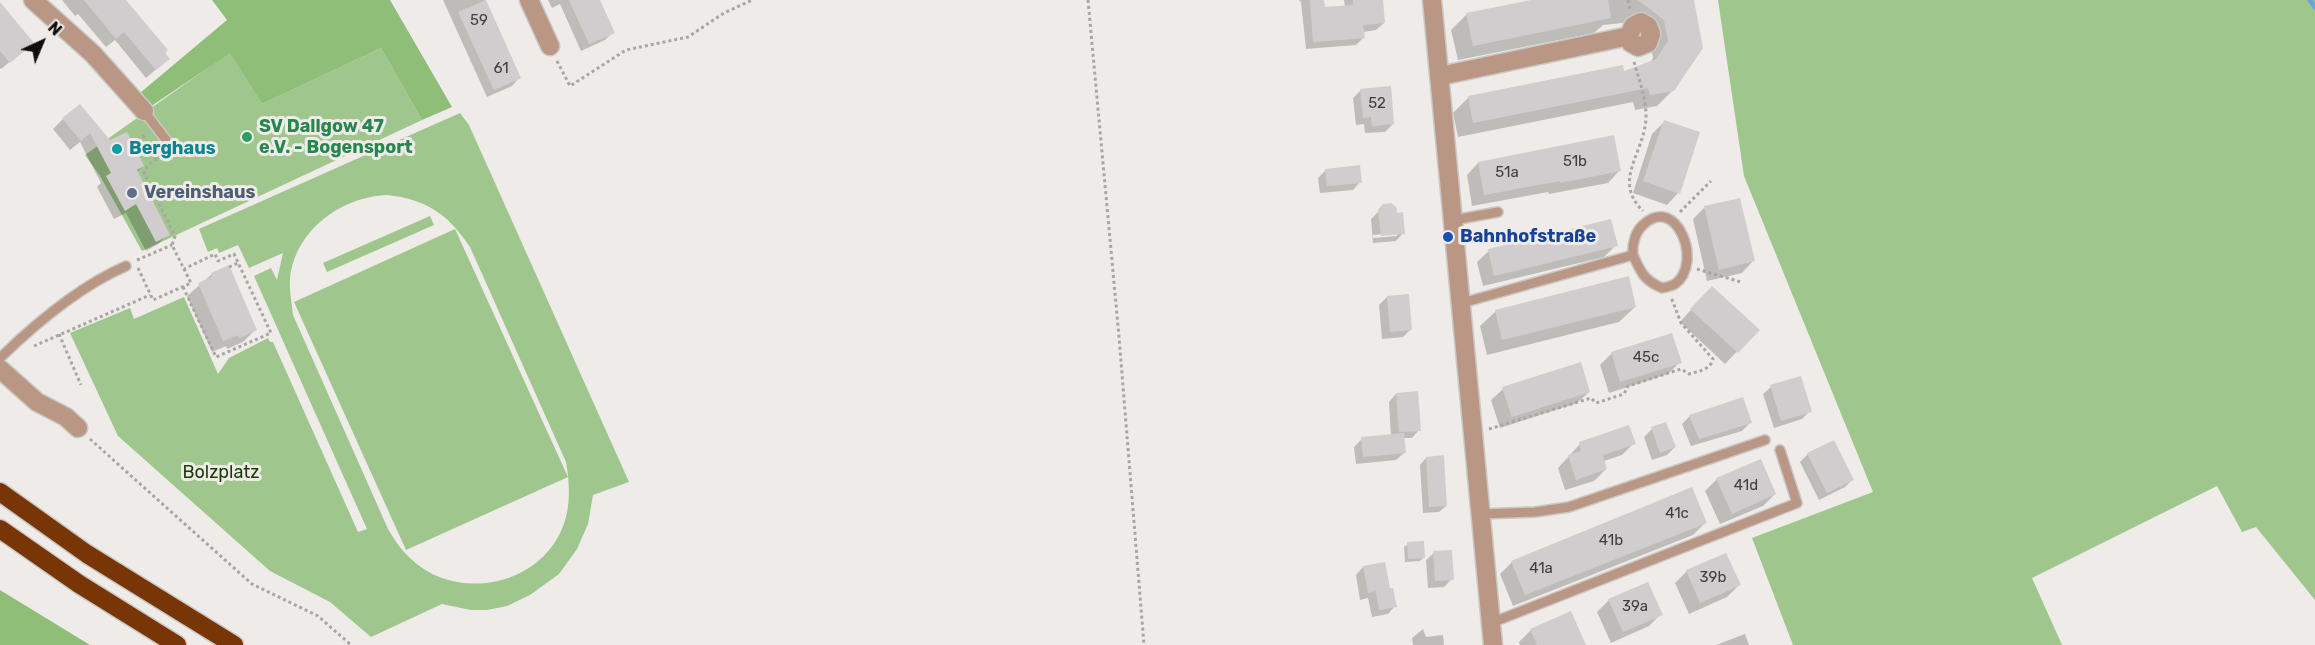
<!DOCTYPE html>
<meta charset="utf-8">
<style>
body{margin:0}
#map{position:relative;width:2315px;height:645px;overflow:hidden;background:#eeebe8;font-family:Rubik,sans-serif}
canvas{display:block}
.north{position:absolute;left:12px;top:12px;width:60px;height:60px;-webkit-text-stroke:4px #eeebe8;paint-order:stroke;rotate:44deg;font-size:16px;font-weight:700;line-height:24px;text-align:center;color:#0f0e0d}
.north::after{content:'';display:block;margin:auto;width:21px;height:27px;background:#0f0e0d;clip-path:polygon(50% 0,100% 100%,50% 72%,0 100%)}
</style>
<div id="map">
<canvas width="2315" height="645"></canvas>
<div class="north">N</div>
</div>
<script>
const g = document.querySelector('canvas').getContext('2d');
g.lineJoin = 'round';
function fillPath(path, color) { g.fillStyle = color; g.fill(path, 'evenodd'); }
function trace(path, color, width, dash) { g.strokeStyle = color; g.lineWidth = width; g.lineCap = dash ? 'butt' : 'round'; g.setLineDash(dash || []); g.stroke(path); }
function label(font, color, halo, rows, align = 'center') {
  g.font = font + ' Rubik,sans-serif'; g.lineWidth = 6; g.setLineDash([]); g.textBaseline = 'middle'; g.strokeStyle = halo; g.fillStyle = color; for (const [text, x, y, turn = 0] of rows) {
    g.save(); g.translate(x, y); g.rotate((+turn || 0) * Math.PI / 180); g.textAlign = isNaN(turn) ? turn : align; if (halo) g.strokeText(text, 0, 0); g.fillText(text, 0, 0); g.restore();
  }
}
fillPath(new Path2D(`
 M1718,0H2315V600L2256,527L2242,532L2217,486L2032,578L2062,645H1793L1752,538L1873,492L1744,176Z
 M381,48L422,120L142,251L100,176L85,155L230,52L262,104Z
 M460,113L469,125L629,482L593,495L588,524L577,549L559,574L530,595L507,606L487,610H471L442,604L371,637L330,602L270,571L118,436L70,333L130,308L134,319L184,297L218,374L229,358L268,338L270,342H273L358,532L367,529L254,276L271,268L277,280L283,253L249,268L238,245L219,253L217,248L208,252L199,229ZM387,195C426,199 448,214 470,247L566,462C571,490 571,518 555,542C524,590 450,598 410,558C401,550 394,539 388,529L293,315C292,303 289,291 290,279C295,230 341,197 387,195Z
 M430,216L434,225L327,272L323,263Z
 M455,229L568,477L406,550L294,302Z`), '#9fc68c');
fillPath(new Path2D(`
 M212,0H390L452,107L422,120L381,48L262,104L230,53L144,111L134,98L227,20Z
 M0,590L90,645H0Z`), '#8fbe78');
fillPath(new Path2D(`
 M62,0H124L168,59L146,78L115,40L106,47L78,14L75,16Z
 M443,0H485L519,78L512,86L487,97Z
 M548,0H588L613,32L605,40L581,51L560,4L552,8Z
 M1299,0H1323V9L1345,7L1344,0H1382L1384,23L1376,30L1363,32V38L1356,45L1306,49L1301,2Z
 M1539,0H1691L1673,90L1657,106L1635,110L1633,102L1458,137L1453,113L1469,97L1623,73L1650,63L1653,58L1649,36L1632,22L1603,25L1594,33L1458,60L1451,30L1467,14Z
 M0,4L24,50L1,69L0,68Z
 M1361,90L1393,124L1385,132L1365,133L1364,124L1356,125L1353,98Z
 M63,119L110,142L143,166L136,173L168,234L158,244L146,251L126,213L114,219L97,187L101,183L80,142L70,150L53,129Z
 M1664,122L1678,193L1667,205L1633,193L1652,134Z
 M1478,163L1619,171L1608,183L1549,194L1548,192L1472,206L1467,175Z
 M1326,170L1360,182L1353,190L1320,193L1318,178Z
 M1384,206L1403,233L1396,241L1373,243L1371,219ZM1397,233V236L1373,238V235Z
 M1704,208L1753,261L1742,273L1707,281L1693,219Z
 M1616,245L1604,257L1483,286L1477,262L1489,251Z
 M212,274L255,330L243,342L227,349L226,346L212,352L187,296Z
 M1387,297L1410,330L1403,337L1382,339L1379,305Z
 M1700,300L1757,330L1725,364L1680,322Z
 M1635,307L1619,322L1487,355L1480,326L1496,311Z
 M1611,354L1680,362L1668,374L1609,393L1600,365Z
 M1580,364L1589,392L1577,403L1500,428L1491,400L1503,389Z
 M1771,387L1810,411L1802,419L1774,428L1763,394Z
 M1396,394L1419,430L1412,438H1403L1404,453L1396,460L1356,464L1354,447L1362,439L1391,436L1389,402Z
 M1742,399L1750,423L1742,431L1691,446L1682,424L1690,416Z
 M1652,429L1675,447L1667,455L1652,460L1644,437Z
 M1634,443L1622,455L1604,461L1606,469L1594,481L1565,490L1558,468L1580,444Z
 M1808,454L1852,480L1845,487L1819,500L1800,462Z
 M1426,458L1446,506L1439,512L1423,513L1420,465Z
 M1717,479L1775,494L1763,506L1720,524L1705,491Z
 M1705,523L1693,535L1513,606L1500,574L1512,562Z
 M1408,544L1424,557L1420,561L1405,562L1404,547Z
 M1434,553L1452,579L1444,587L1428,588L1426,560Z
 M1363,567L1389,590L1395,606L1388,614L1372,617L1368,598L1360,600L1356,575Z
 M1687,571L1739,585L1727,597L1689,614L1675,583Z
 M1609,600L1661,614L1649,626L1611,643L1597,612Z
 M1423,629L1426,637L1443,635L1444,645H1413L1412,638Z
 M1531,630L1583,645H1520L1519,642Z
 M1745,634L1749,645H1716Z`), '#0003');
trace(new Path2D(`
 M2310,0L2315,7`), '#6ca0de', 5);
fillPath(new Path2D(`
 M84,0H126L168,50L165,53L170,59L156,70L124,32L116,39Z
 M486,0L521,78L494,90L458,12Z
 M569,0H600L615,33L589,44Z
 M1310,0H1324L1325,7L1353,5V0H1383L1385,23L1363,25L1365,38L1313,42Z
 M1531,0H1608L1611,18L1473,46L1466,13Z
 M1638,0H1694L1703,48L1674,91L1650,95L1648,88L1473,123L1468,96L1623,65L1624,71L1656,59L1668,41L1664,20Z
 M0,2L34,43L10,63L0,51Z
 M1391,86L1394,124L1372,126L1371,117L1363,118L1360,89Z
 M80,104L110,140L127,132L144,166L137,170L170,235L156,242L136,204L125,211L106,176L111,173L90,133L81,141L62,118Z
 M1664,120L1700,132L1680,194L1643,181Z
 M1614,135L1621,171L1560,183V181L1484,195L1478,162Z
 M1360,165L1362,183L1327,186L1325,169Z
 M1740,198L1755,261L1719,270L1704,206Z
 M1391,203L1397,208V213L1403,212L1405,234L1381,236L1378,210L1383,204Z
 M1611,219L1618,246L1494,276L1488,249Z
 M229,265L257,330L239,338L238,335L223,341L198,283L212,277L211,273Z
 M1629,276L1636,307L1502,340L1495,310Z
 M1712,286L1760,330L1738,353L1690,309Z
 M1409,294L1412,330L1390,332L1387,296Z
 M1672,333L1682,363L1620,382L1611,352Z
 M1581,362L1590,392L1512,417L1502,387Z
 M1801,376L1812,412L1781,421L1770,385Z
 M1418,391L1421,431L1399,432L1396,393Z
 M1743,397L1752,423L1699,439L1689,415Z
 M1666,422L1676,447L1660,453L1651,427Z
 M1629,425L1636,444L1603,455L1607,469L1576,480L1568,455L1581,451L1579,442Z
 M1404,433L1406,453L1363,457L1361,437Z
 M1834,440L1854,480L1827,493L1807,453Z
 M1444,455L1447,506L1429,507L1426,457Z
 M1761,459L1776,494L1732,514L1716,478Z
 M1692,487L1707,523L1525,595L1511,561Z
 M1424,541L1425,558L1408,559L1407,542Z
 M1452,550L1454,580L1435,581L1433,551Z
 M1726,553L1741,585L1700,603L1686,570Z
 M1385,562L1390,588H1393L1397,607L1379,610L1376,591L1368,593L1363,566Z
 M1648,582L1663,615L1623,632L1608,599Z
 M1571,611L1586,645H1537L1530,629Z`), '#d1cdce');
const lane = new Path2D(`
 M144,111L173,149
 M1454,220L1498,212
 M1462,303L1633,255C1641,273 1644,280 1662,288C1666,287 1672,286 1675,284C1704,263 1676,193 1643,225C1635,232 1632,245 1633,255
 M0,358C36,323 80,286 126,266
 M1481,514L1535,512L1569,507L1765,440
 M1491,623L1797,503L1780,450`);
const street = new Path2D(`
 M33,0L93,54L144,111
 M529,0L550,46
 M1432,0L1493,645
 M1440,76L1629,36L1631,43L1638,47L1648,43L1651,34L1648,26L1641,22L1633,26L1629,36
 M0,369L37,402L66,417L78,428`);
const highway = new Path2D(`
 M0,492L87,554L234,645
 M0,529L79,584L177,645`);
trace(lane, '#cac8c5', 12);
trace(street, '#cac8c5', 21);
trace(highway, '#cac8c5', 21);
trace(new Path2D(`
 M1088,0L1119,337L1144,645
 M1628,0L1630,9
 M557,61L570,86L626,50L688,37L724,13L752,0
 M1634,62C1639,80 1646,97 1646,116C1646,152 1611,180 1643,211
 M132,142L143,136L159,158
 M1680,212L1711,181
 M137,260L172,245
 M229,267L238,263
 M138,268L153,300L191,283L172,245L175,236L144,173L148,165L164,154
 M1697,269L1741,282
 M183,287L216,357L271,333L234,254L218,261L215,254L184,269
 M59,334L81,385
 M34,346L150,295
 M1489,429L1591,398L1596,403L1624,394L1628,386L1681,369L1689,374C1699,371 1710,370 1713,359L1681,323L1671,297
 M90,439L252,584L318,616L351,645`), '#a8a5a3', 3, [3, 3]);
trace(lane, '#ba9785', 9);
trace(street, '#ba9785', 18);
trace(highway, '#783506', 18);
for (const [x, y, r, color] of [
 [247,137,6,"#2e9e5b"],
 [117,149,6,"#0f9aa8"],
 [132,193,6,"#5c6f8a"],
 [1448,237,6,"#1a4fb4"]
]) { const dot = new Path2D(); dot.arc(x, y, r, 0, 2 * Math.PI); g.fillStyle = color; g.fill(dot); trace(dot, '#eeebe8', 2); }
label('15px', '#403e3d', null, [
 ["59",479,21],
 ["61",501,69],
 ["52",1377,104],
 ["51b",1575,162],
 ["51a",1507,173],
 ["45c",1646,358],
 ["41d",1746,486],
 ["41c",1677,514],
 ["41b",1611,541],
 ["41a",1541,569],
 ["39b",1713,578],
 ["39a",1635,607]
]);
label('bold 18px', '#27864d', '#eeebe8', [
 ["SV Dallgow 47",259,127],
 ["e.V. - Bogensport",259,148]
], 'left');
label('bold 18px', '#0d838f', '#eeebe8', [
 ["Berghaus",129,149]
], 'left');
label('bold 18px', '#4e5e75', '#eeebe8', [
 ["Vereinshaus",144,193]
], 'left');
label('bold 18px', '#164399', '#eeebe8', [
 ["Bahnhofstraße",1460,237]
], 'left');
label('18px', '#1c3a08', '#eeebe8', [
 ["Bolzplatz",221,473]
]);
</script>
